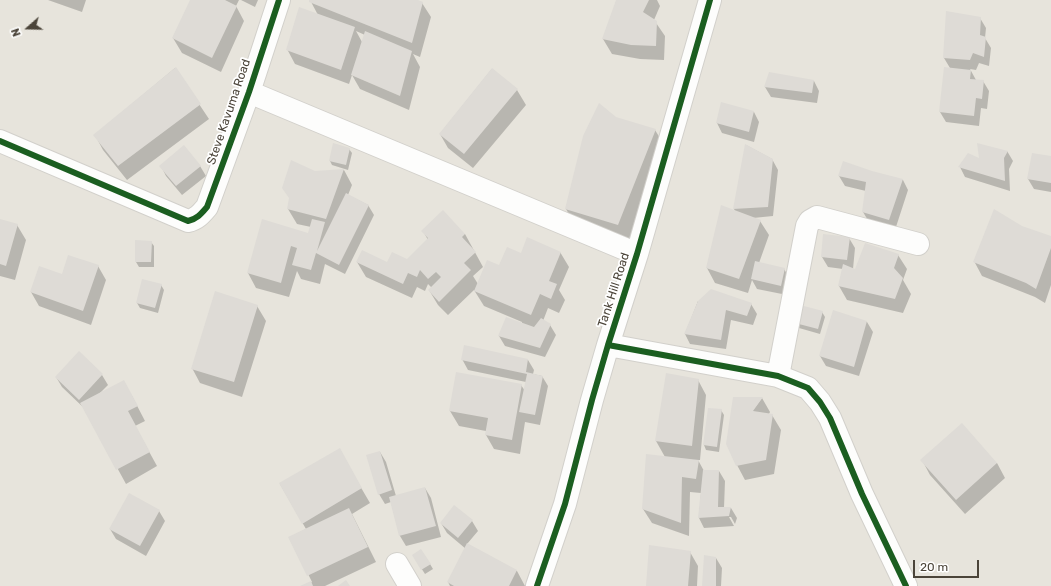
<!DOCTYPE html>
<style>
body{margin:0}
#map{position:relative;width:1051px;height:586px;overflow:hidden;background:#f4f2ee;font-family:Rubik,sans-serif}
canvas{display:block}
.north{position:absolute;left:8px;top:8px;width:40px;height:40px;-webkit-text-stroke:3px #fff;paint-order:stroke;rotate:250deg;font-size:11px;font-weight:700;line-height:16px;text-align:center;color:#4b4439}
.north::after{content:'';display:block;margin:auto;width:14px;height:18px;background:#4b4439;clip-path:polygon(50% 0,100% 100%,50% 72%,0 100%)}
.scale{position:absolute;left:913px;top:560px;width:66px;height:18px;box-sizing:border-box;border:2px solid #4b4439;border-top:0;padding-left:5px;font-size:12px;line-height:14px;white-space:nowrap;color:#4b4439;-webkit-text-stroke:3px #fff;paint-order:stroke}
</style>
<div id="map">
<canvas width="1051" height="586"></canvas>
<div class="north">N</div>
<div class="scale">20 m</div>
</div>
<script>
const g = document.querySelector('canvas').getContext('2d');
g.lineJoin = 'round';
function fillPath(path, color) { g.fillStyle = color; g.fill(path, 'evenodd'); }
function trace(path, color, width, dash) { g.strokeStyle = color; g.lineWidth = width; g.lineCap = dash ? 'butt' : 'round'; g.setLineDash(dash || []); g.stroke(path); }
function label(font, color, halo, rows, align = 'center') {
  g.font = font + ' Rubik,sans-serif'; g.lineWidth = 3.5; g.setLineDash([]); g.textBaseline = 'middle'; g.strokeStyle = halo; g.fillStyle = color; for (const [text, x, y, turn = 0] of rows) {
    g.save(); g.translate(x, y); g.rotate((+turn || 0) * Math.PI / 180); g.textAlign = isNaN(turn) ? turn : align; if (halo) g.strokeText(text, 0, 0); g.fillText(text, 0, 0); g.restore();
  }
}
fillPath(new Path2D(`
 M0,0H1051V586H0Z`), '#e7e4dc');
fillPath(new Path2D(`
 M48,0H86L82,12Z
 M191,0H239L236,6L244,21L221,72L182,53L173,38Z
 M241,0H258L255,7Z
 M310,0H416L422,3L431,17L420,57L413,54L420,67L409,110L360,89L352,75L349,84L295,64L287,49L318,15ZM356,31L365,35L362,42Z
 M617,0H657L660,6L654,20L665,36L664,60L640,59L612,54L603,39Z
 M947,12L980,18L986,28L985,38L991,48L989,66L979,63L976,70L970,69L976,80L983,81L989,91L987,109L981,108L979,126L946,122L940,112L945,68H950L944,58Z
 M175,68L209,119L127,180L103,150L95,135Z
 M492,69L517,90L526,105L473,168L448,148L440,134Z
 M814,81L819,91L817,103L771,97L765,87Z
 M754,112L759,122L754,142L722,133L717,123Z
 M616,118L655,130L666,148L629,243L577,228L566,209Z
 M746,145L772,159L778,170L773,216L753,218L760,221L769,235L759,263L784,269L790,279L787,295L757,289L752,280L748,293L715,283L707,268L735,211L734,209Z
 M349,149L352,153L348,170L332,165L330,161Z
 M1007,151L1013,161L1009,169L1010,191L965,177L960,167L980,159Z
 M1051,157V192L1034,189L1028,179Z
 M161,166H200L206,176L182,195L166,176Z
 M344,170L352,185L348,195L368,205L374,215L345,274L325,264L320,284L301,279L297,271L289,297L256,288L248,273L309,234L311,227L297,224L288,209L315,172Z
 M872,172L903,180L908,190L895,230L869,222L863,212L866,191L845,186L839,176Z
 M0,220L17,225L26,240L15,280L0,276Z
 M1022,227L1051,237V285L1045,303L1035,297L982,276L974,261Z
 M423,231L465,234L483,267L473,276L478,284L500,266L522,254L560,252L569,267L559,290L565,300L559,313L548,308L543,321L550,325L556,335L545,357L505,346L499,336L522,323V322L484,306L474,290L448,315L438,305L429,290L432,288L428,284L425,291L417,287L412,298L366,277L357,262L388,263L408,261L428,240Z
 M849,238L855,248L853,269L856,270L898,255L907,269L903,280L911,294L903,313L847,300L839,286L843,269L828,267L822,257Z
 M136,241L151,242L154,246V267H139L136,262Z
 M98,266L106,280L91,325L39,306L31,292L62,275Z
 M161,285L164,290L158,313L140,308L137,303Z
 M698,301L751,304L757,314L753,325L731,320L726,349L690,344L685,334Z
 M257,306L266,321L242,397L200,383L192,368Z
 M822,312L825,317L820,334L799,328L796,323Z
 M834,312L867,322L873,332L859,376L826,366L820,356Z
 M79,353L102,375L108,385L100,393L132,396L145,421L135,426L157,466L126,484L85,409L62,387L56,377Z
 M462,359L528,360L534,370L533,374L542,376L548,386L540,425L525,422L520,454L494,449L486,435V431L459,426L450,411L521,385L525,391L526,382L468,370Z
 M667,374L698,380L706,395L700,460H698L704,471H719L725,481L724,508H731L737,518L735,524L731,517H729L734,526L704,528L699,518L701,493L690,492L689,536L652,523L643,509L665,457L656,441Z
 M762,398L770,412L769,414L772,415L781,430L774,474L745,480L737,465L727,444Z
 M721,410L724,415L719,452L706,450L704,445Z
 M339,450L370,503L352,514L376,562L325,586H302L312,582L290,537L306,529L280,484Z
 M380,452L386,462L396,496L425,488L431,498L441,537L406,546L400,536L391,502L385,504L379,494Z
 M922,460L997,463L1005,478L965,514L930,475Z
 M455,507L472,521L478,531L467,544L517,571L525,586H450L448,582L466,549L447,533L441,523Z
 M159,511L165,521L146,556L116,539L110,529Z
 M690,552L698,566L697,586H647Z
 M716,558L722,568L721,586H703Z
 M416,560L430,564L433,569L425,574Z`), '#0003');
fillPath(new Path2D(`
 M190,0H225L237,6L212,58L172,38Z
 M309,0H418L423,2L412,43L309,2Z
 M616,0H649L643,12L657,21L656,46L631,45L602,39Z
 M299,7L355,27L341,70L286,50Z
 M946,11L981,17L980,35L986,37L984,57L973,53L970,60L943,58Z
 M365,31L412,51L400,96L351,75Z
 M176,67L201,104L118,166L93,135Z
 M944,67L971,70L970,79L984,80L982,99L976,98L974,116L939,112Z
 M492,68L518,89L464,154L439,134Z
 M769,72L814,80L812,93L764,87Z
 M721,102L754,111L749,132L716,123Z
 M599,103L616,117L656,129L618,225L565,209L583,136Z
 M333,143L350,148L346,165L329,161Z
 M977,143L1008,151L1004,158L1005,181L958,167L968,153L979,158Z
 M745,144L773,159L768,207L733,209Z
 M184,145L201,166L176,186L159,166Z
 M1032,153L1051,156V183L1027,179Z
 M291,160L315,171L344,169L326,219L287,209L289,198L282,188Z
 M843,161L872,171L903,179L889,220L862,212L866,182L838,176Z
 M346,193L369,205L339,265L316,253L311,270L292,265L297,248L291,246L281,283L247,273L262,219L308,233L312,219L325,222L317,251Z
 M721,205L761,220L739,279L706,268Z
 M994,209L1022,226L1051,236V248L1036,289L1026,283L973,262Z
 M443,210L465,234L462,237L476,252L464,263L471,270L439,302L428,290L441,277L436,272L428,279L420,270L417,277L408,273L403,284L356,262L362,250L387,262L392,252L407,259L428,238L421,231Z
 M0,219L18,224L6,266L0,264Z
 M823,234L850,237L847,260L821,257Z
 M527,237L561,252L549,281L557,284L551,299L540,294L531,315L474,291L487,260L499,265L507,247L521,253Z
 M135,240L152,241L151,262H135Z
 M865,243L899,254L894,268L903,278L895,299L838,286L843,264L855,269Z
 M68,255L99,265L83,311L30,292L39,266L62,274Z
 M755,261L785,268L781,286L751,279Z
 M142,279L162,284L155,308L136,303Z
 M711,289L752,303L747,316L726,310L721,340L684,334L698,301Z
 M215,291L258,305L234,382L191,369Z
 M800,305L823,311L818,329L795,323Z
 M833,310L867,321L854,367L819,356Z
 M506,317L534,327L541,318L551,324L540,348L498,336Z
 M464,345L528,359L526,372L543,376L535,415L519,412L527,374L461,360Z
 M79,351L103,374L79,400L55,377Z
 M456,372L522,384L512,440L485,435L488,418L449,411Z
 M666,373L699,379L692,446L655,441Z
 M124,380L138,406L128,411L150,452L116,470L80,403Z
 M733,397H763L753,411L773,414L766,460L736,466L726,444Z
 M708,408L722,409L717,447L703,445Z
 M962,423L997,463L956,500L920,460Z
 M340,448L362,488L302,524L279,483Z
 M380,451L392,490L378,495L366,455Z
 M646,454L699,460L696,479L682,477L681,523L642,509Z
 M703,470H719L718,507H731L729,516L698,518Z
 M425,487L436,526L399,536L389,497Z
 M129,493L160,510L140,546L109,529Z
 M454,505L473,520L458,538L440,523Z
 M349,508L368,547L307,576L288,537Z
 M467,543L517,570L509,586H454L447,582Z
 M649,545L691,551L688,586H646Z
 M421,549L431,564L421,570L412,555Z
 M704,555L716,557V586H702Z
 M346,580L350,586H338Z
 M311,581L313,586H300Z`), '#dedbd6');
const minor = new Path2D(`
 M249,92L637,254
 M0,141L188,221C197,219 201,214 207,207L249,92L279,0
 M608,345L778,376L808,388L820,402L830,418L862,494L906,586
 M778,376L807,226L810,221L817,217L918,244
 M397,564L410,586
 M537,586L565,504L592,400L608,345L637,254L710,0`);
trace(minor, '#d2d0cb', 24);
trace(minor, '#fdfdfc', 22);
trace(new Path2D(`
 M0,141L188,221C197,219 201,214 207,207L249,92L279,0
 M608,345L778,376L808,388L820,402L830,418L862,494L906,586
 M537,586L565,504L592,400L608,345L637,254L710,0`), '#1b5e20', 6);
label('12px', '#4b4439', '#fff', [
 ["Steve Kavuma Road",229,112,-71],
 ["Tank Hill Road",614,290,-72]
]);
</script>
